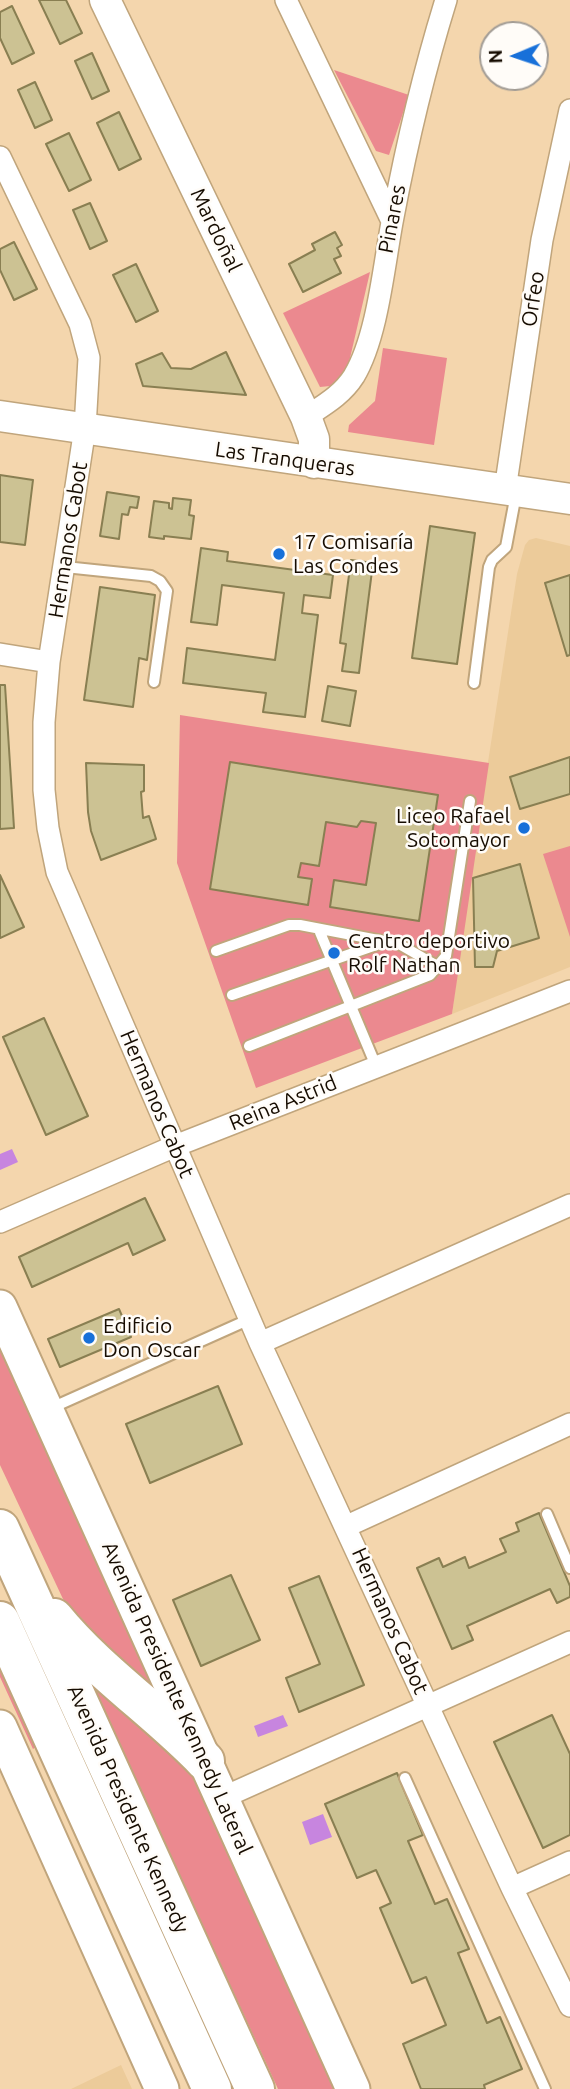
<!DOCTYPE html>
<meta charset="utf-8">
<style>
body{margin:0}
#map{position:relative;width:570px;height:2089px;overflow:hidden;background:#f4d6ad;font-family:Ubuntu,sans-serif}
canvas{display:block}
.north{position:absolute;left:479px;top:21px;width:70px;height:70px;box-sizing:border-box;background:#fffcf8;border:2px solid #a29c95;border-radius:50%;rotate:268deg;font-size:19px;font-weight:700;line-height:28px;text-align:center;color:#160c01}
.north::after{content:'';display:block;margin:auto;width:24px;height:32px;background:#1870d9;clip-path:polygon(50% 0,100% 100%,50% 72%,0 100%)}
</style>
<div id="map">
<canvas width="570" height="2089"></canvas>
<div class="north">N</div>
</div>
<script>
const g = document.querySelector('canvas').getContext('2d');
g.lineJoin = 'round';
function fillPath(path, color) { g.fillStyle = color; g.fill(path, 'evenodd'); }
function trace(path, color, width, dash) { g.strokeStyle = color; g.lineWidth = width; g.lineCap = dash ? 'butt' : 'round'; g.setLineDash(dash || []); g.stroke(path); }
function label(font, color, halo, rows, align = 'center') {
  g.font = font + ' Ubuntu,sans-serif'; g.lineWidth = 5; g.setLineDash([]); g.textBaseline = 'middle'; g.strokeStyle = halo; g.fillStyle = color; for (const [text, x, y, turn = 0] of rows) {
    g.save(); g.translate(x, y); g.rotate((+turn || 0) * Math.PI / 180); g.textAlign = isNaN(turn) ? turn : align; if (halo) g.strokeText(text, 0, 0); g.fillText(text, 0, 0); g.restore();
  }
}
fillPath(new Path2D(`
 M536,538L570,546V967L452,1014L468,892L517,574L525,545L529,540Z
 M121,2065L132,2089H71Z`), '#eccb9a');
fillPath(new Path2D(`
 M334,70L409,95L389,155L376,151Z
 M370,272L347,371L330,386L320,387L283,313Z
 M383,348L447,358L434,445L348,432L349,425L375,401Z
 M180,715L489,763L452,1014L256,1088L177,863Z
 M570,846V937L543,854Z
 M0,1337L176,1719L91,1637L63,1599L0,1465Z
 M0,1664L37,1746L33,1749L0,1677Z
 M83,1665L197,1772L341,2089H278Z`), '#eb898f');
fillPath(new Path2D(`
 M12,1149L18,1162L0,1170V1154Z
 M283,1715L288,1726L258,1737L254,1726Z
 M323,1814L332,1837L310,1845L302,1822Z`), '#c785df');
const building = new Path2D(`
 M39,0H66L82,33L60,44Z
 M12,6L34,53L12,64L0,38V12Z
 M92,53L109,91L92,99L75,61Z
 M35,82L52,120L35,128L18,90Z
 M119,112L141,159L119,170L97,123Z
 M69,133L91,180L69,191L46,144Z
 M90,203L107,241L90,249L73,210Z
 M335,232L342,245L337,248L341,256L334,259L341,273L303,292L289,264L315,250L312,244Z
 M14,242L37,289L14,300L0,270V249Z
 M136,264L158,311L136,322L113,275Z
 M226,352L246,395L143,386L136,364L162,353L171,368L191,369Z
 M0,475L33,480L25,545L0,542Z
 M107,492L139,497L137,508L130,507L128,515L122,514L119,539L100,536Z
 M173,498L191,500L189,515L194,516L191,539L164,536V539L149,537L154,501L169,503V508L172,509Z
 M430,526L475,533L457,664L412,658Z
 M201,548L228,552L227,561L333,575L330,598L304,595L302,613L318,615L305,717L263,712L266,693L183,683L187,648L275,660L284,593L222,585L217,625L191,622Z
 M351,560L373,563L359,673L342,671L346,644L340,643Z
 M570,575V655L567,656L545,583Z
 M100,587L155,595L147,660L139,658L133,707L84,700Z
 M0,685H5L14,828L0,829Z
 M328,686L356,691L350,726L322,721Z
 M570,757V794L520,809L510,777Z
 M230,762L438,795L419,921L330,907L334,880L366,885L376,823L361,821L357,827L326,822L319,866L301,863L298,877L312,879L308,905L210,889Z
 M86,763L144,765V791L141,792L143,818L149,816L156,839L101,860L91,831L88,812Z
 M520,864L539,938L497,951L493,967H475L473,878Z
 M0,875L24,927L0,938Z
 M44,1018L88,1116L46,1135L3,1037Z
 M145,1198L165,1240L133,1255L128,1243L32,1287L19,1257Z
 M119,1309L131,1337L60,1367L48,1339Z
 M218,1386L242,1444L150,1483L126,1424Z
 M539,1513L570,1586V1597L557,1603L550,1589L467,1626L473,1640L452,1649L417,1568L439,1558L443,1567L465,1557L469,1568L506,1552L500,1539L519,1531L516,1523Z
 M231,1575L260,1640L201,1666L173,1600Z
 M319,1576L364,1685L299,1712L286,1678L320,1664L289,1588Z
 M552,1715L570,1754V1835L543,1848L494,1742Z
 M397,1773L423,1835L408,1841L435,1904L447,1899L469,1949L458,1953L487,2023L500,2017L522,2069L484,2085L485,2089H421L403,2044L446,2025L426,1977L412,1983L380,1908L391,1903L376,1870L357,1878L325,1804Z`);
fillPath(building, '#ccc293');
trace(building, '#897f52', 2);
const lane = new Path2D(`
 M65,567L151,576L160,581L167,591L154,682
 M474,683L489,567L492,560L506,547L516,494
 M319,930L376,1066
 M216,951L289,925H300L399,944L439,967
 M232,995L385,942
 M249,1046L430,975L446,956L470,801
 M49,1409L250,1319
 M547,1514L570,1568
 M405,1778L545,2089`);
const street = new Path2D(`
 M286,0L392,221
 M0,157L80,324L89,358L85,428L49,662L44,722V790L48,828L57,872L260,1343L512,1888L570,2006
 M306,417C324,405 342,395 354,376C378,336 384,263 393,217C407,143 424,71 446,0
 M505,490L542,240L570,110
 M0,654L49,662
 M0,1222L175,1146L570,991
 M260,1343L570,1205
 M347,1526L570,1424
 M222,1798L570,1642
 M512,1888L570,1862`);
const secondary = new Path2D(`
 M105,0L306,417L314,439V463
 M0,416L570,499`);
const primary = new Path2D(`
 M0,1307L353,2089
 M0,1727L162,2089`);
const highway = new Path2D(`
 M0,1529L255,2089
 M54,1618C98,1672 157,1711 205,1761
 M0,1621L212,2089`);
trace(lane, '#c0a57c', 14);
trace(street, '#c0a57c', 24);
trace(secondary, '#c0a57c', 33);
trace(primary, '#c0a57c', 37);
trace(highway, '#c0a57c', 42);
trace(lane, '#fff', 10);
trace(street, '#fff', 21);
trace(secondary, '#fff', 30);
trace(primary, '#fff', 33);
trace(highway, '#fff', 38);
for (const [x, y, r, color] of [
 [279,554,7,"#1870d9"],
 [524,828,7,"#1870d9"],
 [334,953,7,"#1870d9"],
 [89,1338,7,"#1870d9"]
]) { const dot = new Path2D(); dot.arc(x, y, r, 0, 2 * Math.PI); g.fillStyle = color; g.fill(dot); trace(dot, '#fffcf8', 2.5); }
label('21px', '#160c01', '#fffcf8', [
 ["Pinares",392,219,-79],
 ["Mardoñal",216,230,64],
 ["Orfeo",533,299,-81],
 ["Las Tranqueras",285,459,8],
 ["Hermanos Cabot",68,540,-81],
 ["Reina Astrid",283,1103,-22],
 ["Hermanos Cabot",157,1104,67],
 ["Hermanos Cabot",390,1621,66],
 ["Avenida Presidente Kennedy Lateral",177,1698,66],
 ["Avenida Presidente Kennedy",128,1809,66]
]);
label('21px', '#160c01', '#fffcf8', [
 ["17 Comisaría",293,542],
 ["Las Condes",293,566],
 ["Liceo Rafael",510,816,"right"],
 ["Sotomayor",510,840,"right"],
 ["Centro deportivo",348,941],
 ["Rolf Nathan",348,965],
 ["Edificio",103,1326],
 ["Don Oscar",103,1350]
], 'left');
</script>
